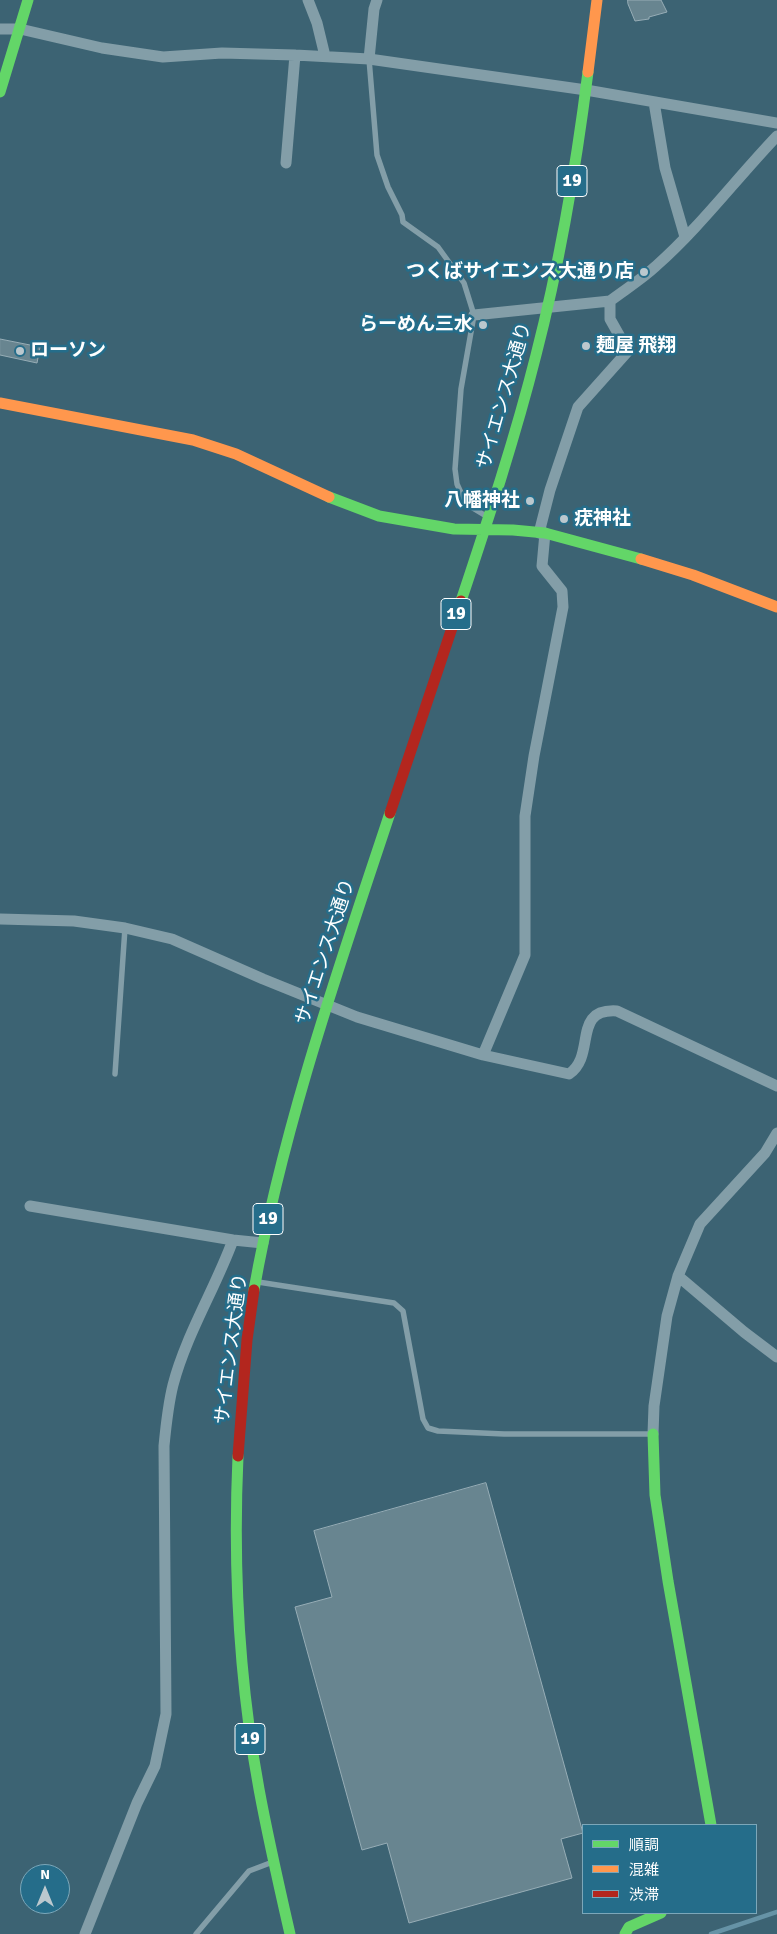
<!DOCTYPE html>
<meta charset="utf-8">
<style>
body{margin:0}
#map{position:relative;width:777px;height:1934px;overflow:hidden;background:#3c6373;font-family:Signika,"Noto Sans JP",sans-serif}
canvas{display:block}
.legend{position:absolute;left:582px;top:1824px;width:175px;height:90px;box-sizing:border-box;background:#256d8a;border:1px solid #7ca7b9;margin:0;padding:6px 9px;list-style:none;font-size:15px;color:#fff}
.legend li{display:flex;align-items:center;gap:10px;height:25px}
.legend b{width:25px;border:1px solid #7ca7b9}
.north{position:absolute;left:20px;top:1864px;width:50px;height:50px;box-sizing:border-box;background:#256d8a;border:1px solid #7ca7b9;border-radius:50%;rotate:0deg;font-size:14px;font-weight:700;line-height:20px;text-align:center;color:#fff}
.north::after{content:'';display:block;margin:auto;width:18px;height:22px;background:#bbc8ce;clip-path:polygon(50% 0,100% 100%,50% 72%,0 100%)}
</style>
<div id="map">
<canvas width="777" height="1934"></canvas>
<ul class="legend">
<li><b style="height:6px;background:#63d668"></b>順調</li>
<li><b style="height:6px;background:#ff974d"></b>混雑</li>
<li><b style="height:6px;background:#b3261e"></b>渋滞</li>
</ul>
<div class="north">N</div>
</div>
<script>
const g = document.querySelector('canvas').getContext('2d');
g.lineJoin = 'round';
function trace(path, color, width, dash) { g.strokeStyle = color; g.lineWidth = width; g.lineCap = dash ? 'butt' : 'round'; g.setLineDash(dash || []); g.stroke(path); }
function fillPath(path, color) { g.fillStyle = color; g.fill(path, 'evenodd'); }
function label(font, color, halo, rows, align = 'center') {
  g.font = font + ' Signika,"Noto Sans JP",sans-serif'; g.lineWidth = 5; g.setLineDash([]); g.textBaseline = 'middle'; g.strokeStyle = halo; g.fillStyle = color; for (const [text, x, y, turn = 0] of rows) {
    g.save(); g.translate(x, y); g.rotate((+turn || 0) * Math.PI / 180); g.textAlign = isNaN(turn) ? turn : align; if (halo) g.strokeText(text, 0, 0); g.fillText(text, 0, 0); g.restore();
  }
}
trace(new Path2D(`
 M711,1934L777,1912`), '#6693a6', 4.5);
const building = new Path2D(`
 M628,0H661L667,12L649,17V19L635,21L628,4Z
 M0,339L40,347L37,363L0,355Z
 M486,1483L583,1833L561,1839L572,1878L409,1923L387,1843L362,1850L295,1607L332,1597L314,1531Z`);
fillPath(building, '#688590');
trace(building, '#97adb6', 1);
trace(new Path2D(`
 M369,59L377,155L388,187L402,215L403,222L438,247L464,283L474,315L461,389L455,469L457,484L466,504L486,516
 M115,1074L125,928
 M258,1282L394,1303L403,1311L423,1419L428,1428L438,1431L504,1434H651
 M196,1934L249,1871L270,1863`), '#839ea8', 5.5);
trace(new Path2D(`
 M308,0L317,23L325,56
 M0,29H20L102,48L163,57L222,53L295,55L369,59L586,90L777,123
 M369,59L374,9L377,0
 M654,102L665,168L685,237
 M286,163L295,55
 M474,315L610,301
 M539,533L550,490L578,407L628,351L610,319V301C626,289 642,279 656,266C700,227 736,179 777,136
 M0,919L74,921L125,928L172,939L263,979L357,1017L483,1055L569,1074C597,1055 571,1008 617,1011L777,1086
 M483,1055L525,955V816L534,756L563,607L562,591L542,566L545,533
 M30,1206L233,1240L263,1243
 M678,1276L744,1332L777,1357
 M653,1434L654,1406L667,1316L678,1276L700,1224L765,1153L777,1133
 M85,1934L137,1803L155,1766L166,1714L164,1446C166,1425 168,1405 173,1385C186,1335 215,1289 233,1240`), '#839ea8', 11);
trace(new Path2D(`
 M0,92L28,0
 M329,497L379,516L454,529L513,530L545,533L641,559
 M461,601C488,520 515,438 536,355C560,262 576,167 588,72
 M254,1290C283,1127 338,970 390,813
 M653,1434L655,1495L668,1581L711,1825
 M238,1456C233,1567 239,1680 259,1789C268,1838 279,1886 290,1934
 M625,1934L629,1927L661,1913`), '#63d668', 11);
trace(new Path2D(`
 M588,72L597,0
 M0,403L193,440L236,454L329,497
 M641,559L693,575L777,607`), '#ff974d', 11);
trace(new Path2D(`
 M390,813L461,601
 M238,1456L247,1340L254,1290`), '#b3261e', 11);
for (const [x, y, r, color] of [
 [644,272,5,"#bbc8ce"],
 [483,325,5,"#bbc8ce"],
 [586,346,5,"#bbc8ce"],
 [20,351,5,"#bbc8ce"],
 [530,501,5,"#bbc8ce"],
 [564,519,5,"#bbc8ce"]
]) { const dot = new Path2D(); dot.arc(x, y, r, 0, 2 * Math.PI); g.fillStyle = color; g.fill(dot); trace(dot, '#256d8a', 2); }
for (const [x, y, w] of [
 [572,181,30],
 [456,614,30],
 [268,1219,30],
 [250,1739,30]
]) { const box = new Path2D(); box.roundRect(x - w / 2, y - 15.5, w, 31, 4); g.fillStyle = '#256d8a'; g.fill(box); trace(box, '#fff', 1); }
label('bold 18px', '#fff', null, [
 ["19",572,181],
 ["19",456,614],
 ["19",268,1219],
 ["19",250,1739]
]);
label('bold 19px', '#fff', '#256d8a', [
 ["つくばサイエンス大通り店",634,272],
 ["らーめん三水",473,325],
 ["麺屋 飛翔",596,346,"left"],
 ["ローソン",30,351,"left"],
 ["八幡神社",520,501],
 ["疣神社",574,519,"left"]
], 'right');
label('19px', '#fff', '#256d8a', [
 ["サイエンス大通り",505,396,-74],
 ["サイエンス大通り",326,952,-72],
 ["サイエンス大通り",232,1349,-83]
]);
</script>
